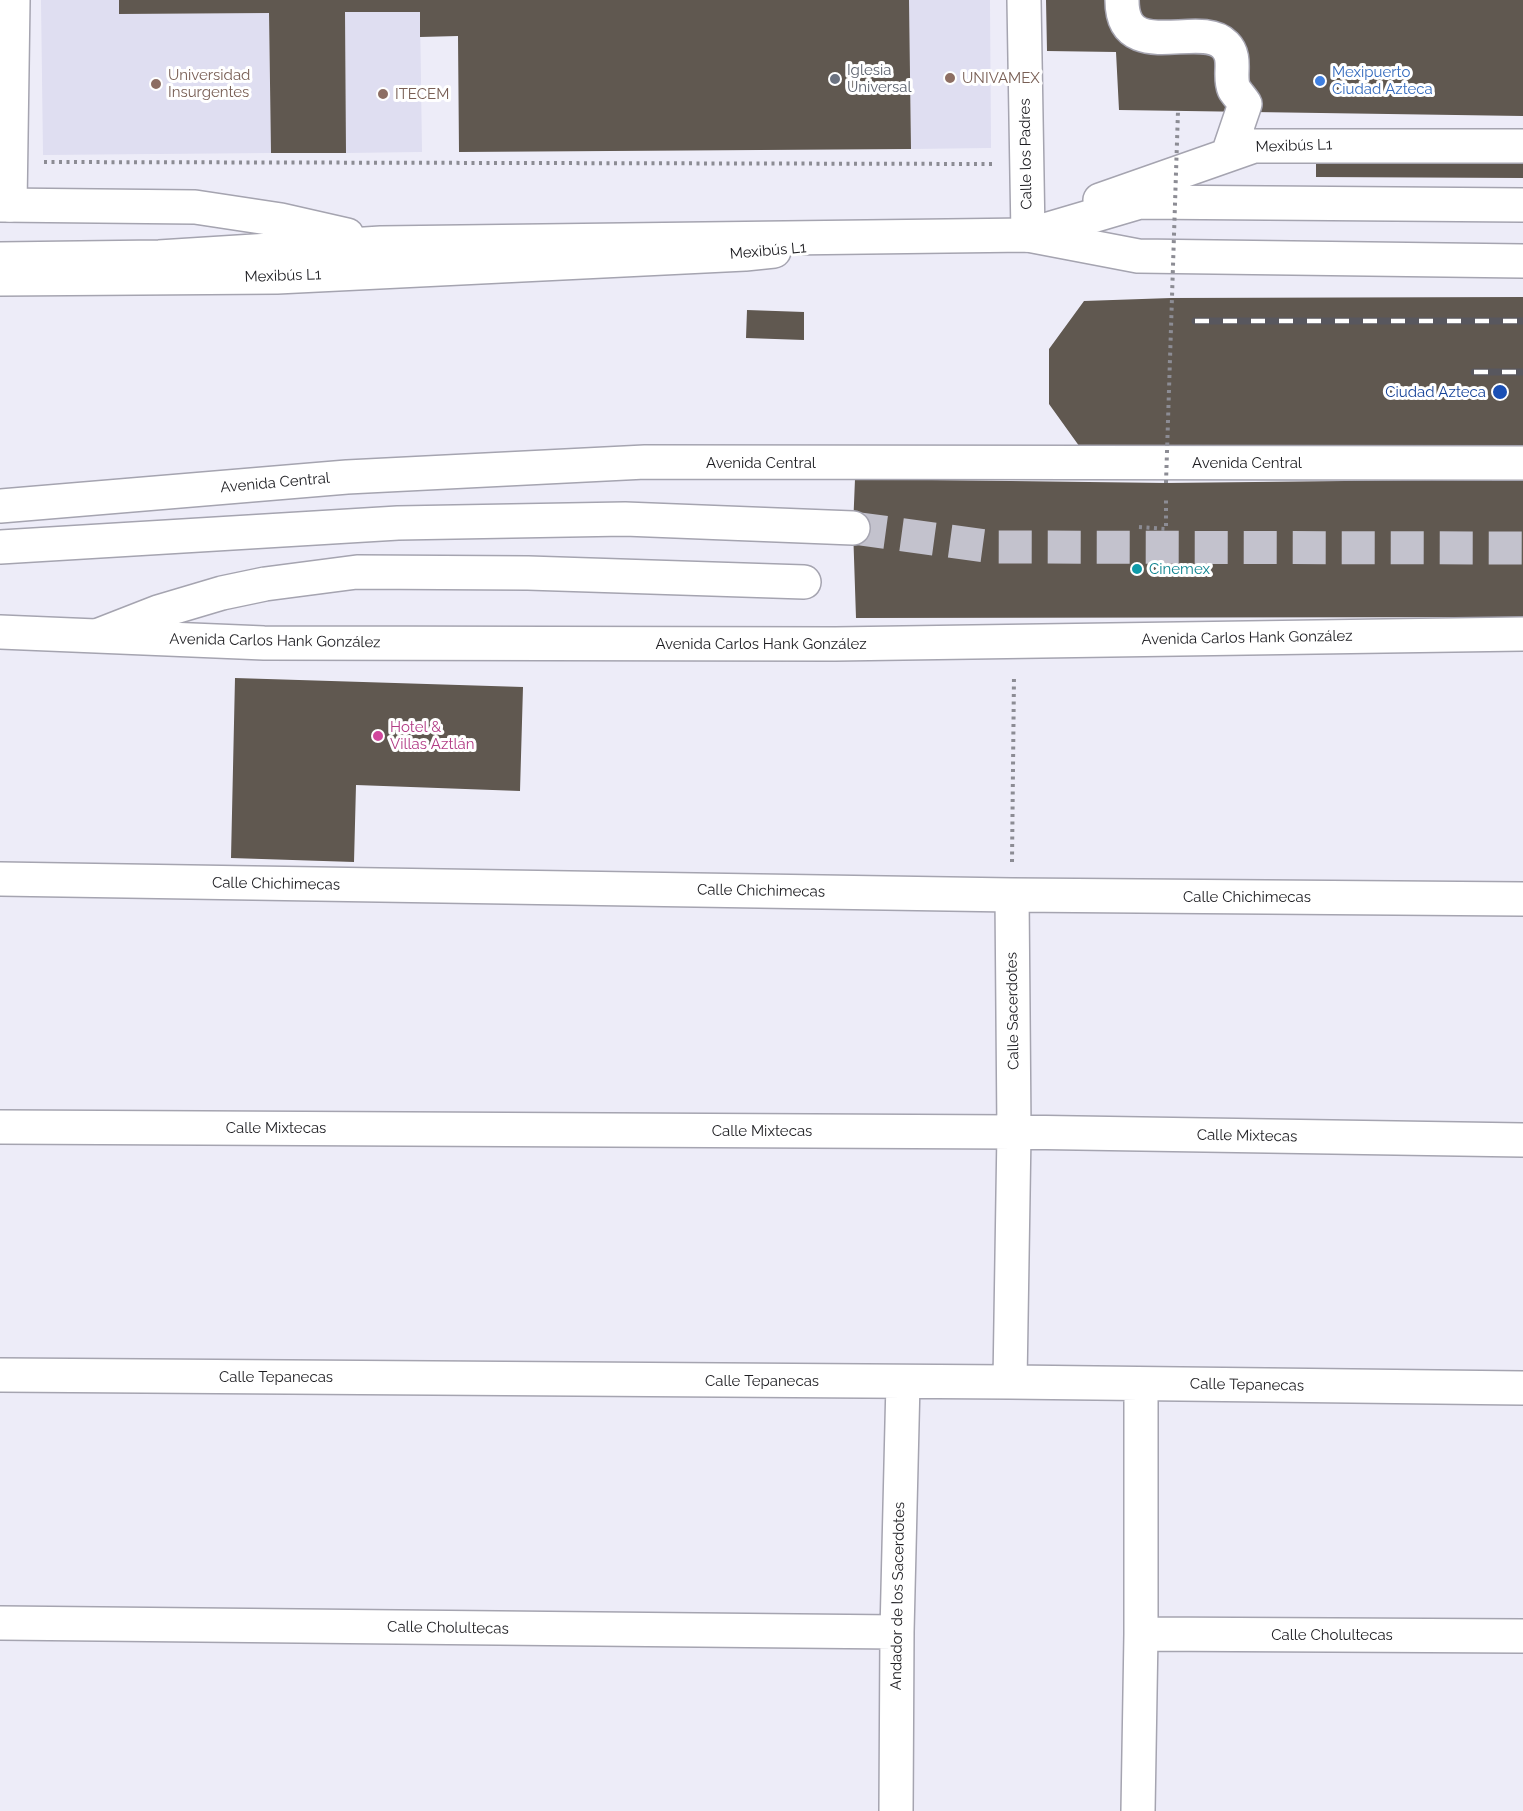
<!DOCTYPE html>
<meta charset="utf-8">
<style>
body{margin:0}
canvas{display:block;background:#edecf8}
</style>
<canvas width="1523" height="1811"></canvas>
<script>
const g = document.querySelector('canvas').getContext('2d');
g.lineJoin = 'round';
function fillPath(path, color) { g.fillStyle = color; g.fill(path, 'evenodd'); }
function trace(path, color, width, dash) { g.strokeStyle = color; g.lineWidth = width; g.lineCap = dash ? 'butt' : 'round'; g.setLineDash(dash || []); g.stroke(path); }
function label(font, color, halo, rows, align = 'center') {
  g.font = font + ' Raleway,sans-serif'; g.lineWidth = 6; g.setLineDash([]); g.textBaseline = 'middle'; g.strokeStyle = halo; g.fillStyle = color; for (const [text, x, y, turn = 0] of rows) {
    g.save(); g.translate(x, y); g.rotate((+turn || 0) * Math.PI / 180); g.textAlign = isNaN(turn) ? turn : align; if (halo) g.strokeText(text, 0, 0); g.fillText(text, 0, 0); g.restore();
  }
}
fillPath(new Path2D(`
 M41,0H119V14L269,13L271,153L43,155Z
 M909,0H990L991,148L911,149Z
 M345,12H420L422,152L346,153Z`), '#dfdef1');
fillPath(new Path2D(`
 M119,0H909L911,149L459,152L458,36L420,37V12H345L346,153H271L269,13L119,14Z
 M1046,0H1523V116L1119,110L1116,52L1047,51Z
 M1316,145L1523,146V178L1316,177Z
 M1523,297V449L1082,450L1049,404V349L1084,301L1171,298Z
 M747,310L804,312V340L746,338Z
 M855,479L1166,483L1523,479V617L856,618L853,528Z
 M235,678L523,687L520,791L356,785L354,862L231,858Z`), '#605850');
trace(new Path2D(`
 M853,528L993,547L1523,548`), '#c3c2cd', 33, [33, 16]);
const minor = new Path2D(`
 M1024,0L1028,235
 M1122,0C1122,66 1200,19 1225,45C1238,58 1228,75 1234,89C1237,94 1242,99 1245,104L1228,154
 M1100,200L1254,146H1523
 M0,279L277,277L745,254L774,251
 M0,547L398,523L625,519L853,528
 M99,635L158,612L222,593L265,584L357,572L528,573L804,582
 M0,879L1012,895L1523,899
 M0,1127L1014,1132L1523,1140
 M0,1375L1010,1382L1523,1388
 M1010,1382L1014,1132L1012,895
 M0,1623L897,1632
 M1141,1634L1523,1636
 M896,1811L897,1632L903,1382
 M1138,1811L1141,1634V1384`);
const major = new Path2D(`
 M10,205L13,0
 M1028,235L1140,202L1523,205
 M0,632L264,643L835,644L1523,634`);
const highway = new Path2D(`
 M0,205L195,207L281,220L347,235
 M0,259L159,257L381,243L1028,235L1138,256L1523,261
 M0,506L347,477L645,462L1523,463`);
trace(minor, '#a5a4b0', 36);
trace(major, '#a5a4b0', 36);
trace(highway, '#a5a4b0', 36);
trace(new Path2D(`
 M44,162L993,164
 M1139,527L1166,529V496
 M1012,862L1014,675`), '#8c8c94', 4, [3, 4.5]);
trace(minor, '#fff', 33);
trace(major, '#fff', 33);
trace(highway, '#fff', 33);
const rail = new Path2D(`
 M1195,321H1523
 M1474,372H1523`);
trace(rail, '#58575e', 7);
trace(rail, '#fff', 4.5, [14]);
trace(new Path2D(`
 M1166,483L1178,111`), '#8c8c94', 4, [3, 4.5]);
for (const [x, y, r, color] of [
 [950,78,6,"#8d6e63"],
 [835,79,6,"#6b7280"],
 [1320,81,6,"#3f7fe0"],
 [156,84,6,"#8d6e63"],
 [383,94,6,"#8d6e63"],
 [1500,392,8,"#1a4fb4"],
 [1137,569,6,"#0f9aa8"],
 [378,736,6,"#d1479c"]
]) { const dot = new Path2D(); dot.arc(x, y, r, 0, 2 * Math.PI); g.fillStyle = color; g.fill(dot); trace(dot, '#fff', 2); }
label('15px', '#5b616d', '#fff', [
 ["Iglesia",847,70],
 ["Universal",847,87]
], 'left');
label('15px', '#366cbe', '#fff', [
 ["Mexipuerto",1332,72],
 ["Ciudad Azteca",1332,89]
], 'left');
label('15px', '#785e54', '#fff', [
 ["Universidad",168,75],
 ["Insurgentes",168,92],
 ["UNIVAMEX",962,78],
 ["ITECEM",395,94]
], 'left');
label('15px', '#1c1c20', '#fff', [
 ["Mexibús L1",1294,146,-2],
 ["Calle los Padres",1026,154,-91],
 ["Mexibús L1",768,251,-5],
 ["Mexibús L1",283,276,-2],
 ["Avenida Central",761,463],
 ["Avenida Central",1247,463],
 ["Avenida Central",275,483,-5],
 ["Avenida Carlos Hank González",1247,638,-1],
 ["Avenida Carlos Hank González",275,641,1],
 ["Avenida Carlos Hank González",761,644],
 ["Calle Chichimecas",276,884,1],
 ["Calle Chichimecas",761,891,1],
 ["Calle Chichimecas",1247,897],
 ["Calle Sacerdotes",1013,1011,-91],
 ["Calle Mixtecas",276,1128],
 ["Calle Mixtecas",762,1131],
 ["Calle Mixtecas",1247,1136,1],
 ["Calle Tepanecas",276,1377],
 ["Calle Tepanecas",762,1381],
 ["Calle Tepanecas",1247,1385,1],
 ["Andador de los Sacerdotes",898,1596,-89],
 ["Calle Cholultecas",448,1628,1],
 ["Calle Cholultecas",1332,1635]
]);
label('15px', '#164399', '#fff', [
 ["Ciudad Azteca",1486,392]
], 'right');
label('15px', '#0d838f', '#fff', [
 ["Cinemex",1149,569]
], 'left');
label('15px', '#b23c85', '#fff', [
 ["Hotel &",390,727],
 ["Villas Aztlán",390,744]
], 'left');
</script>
